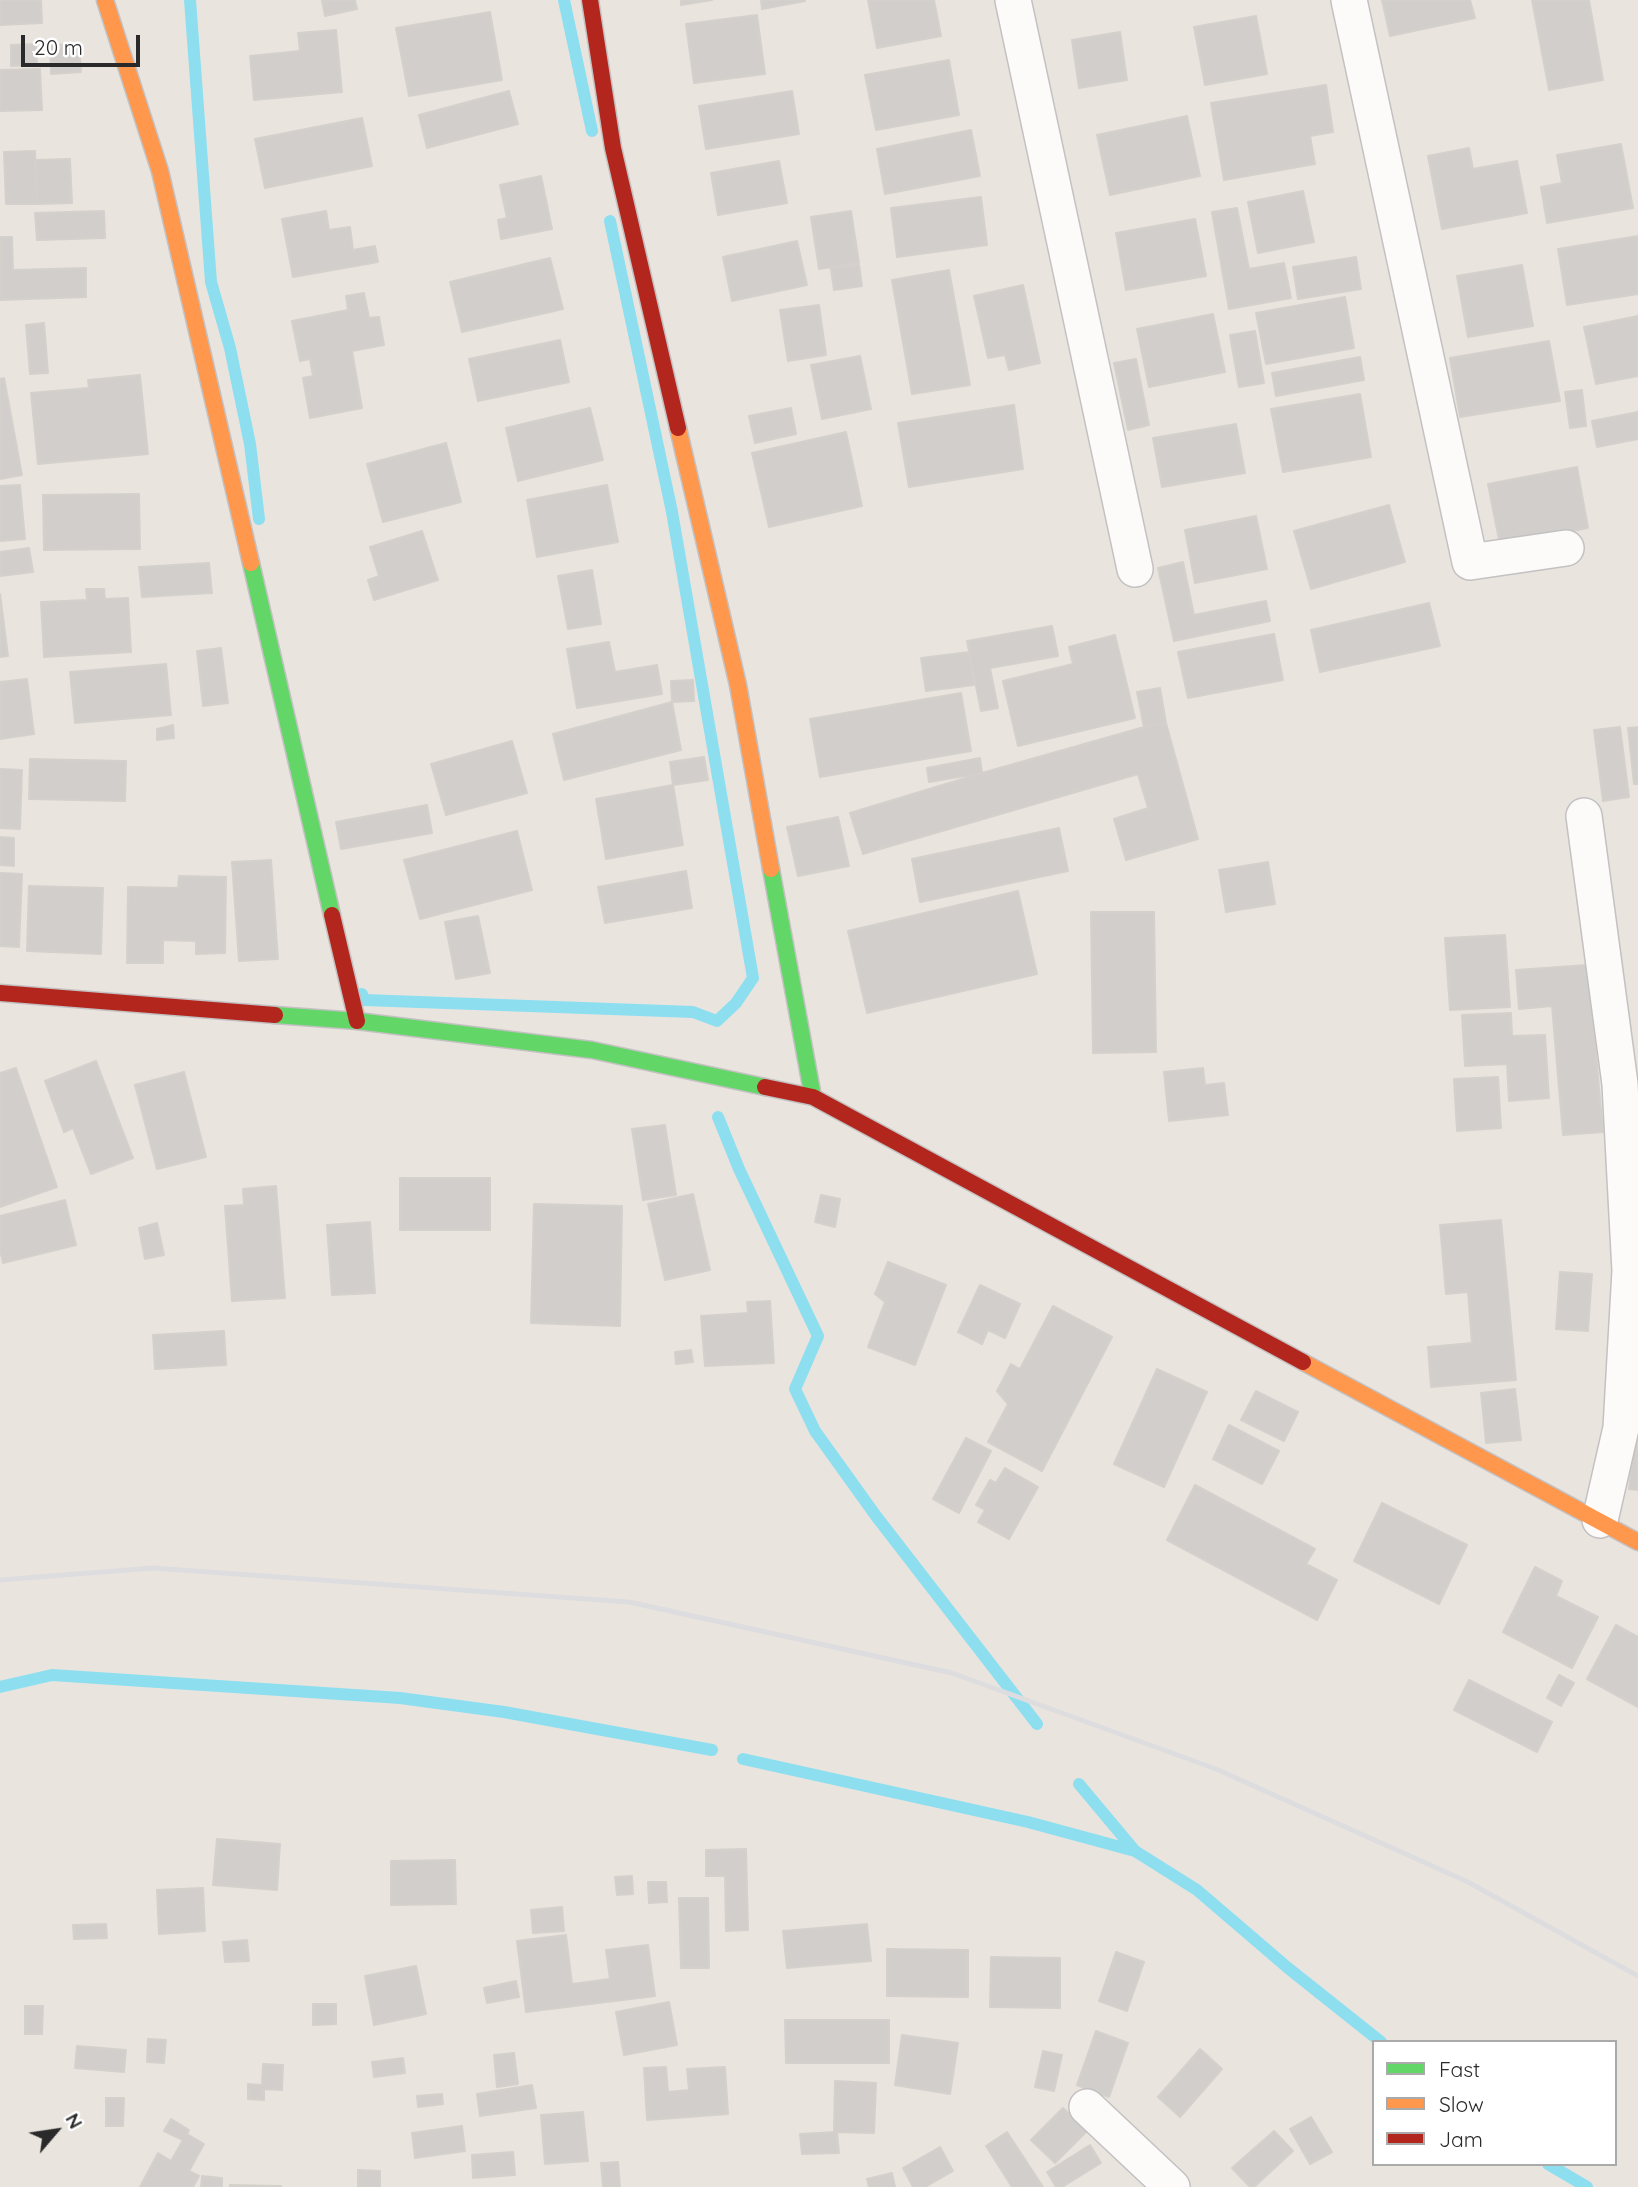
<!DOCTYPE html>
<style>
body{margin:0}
#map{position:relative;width:1638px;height:2187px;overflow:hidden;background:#eae4df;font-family:Quicksand,sans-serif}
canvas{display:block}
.legend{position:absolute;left:1372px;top:2040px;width:245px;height:126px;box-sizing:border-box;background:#fff;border:2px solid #aaa;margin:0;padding:9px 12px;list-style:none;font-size:21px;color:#2a2a2a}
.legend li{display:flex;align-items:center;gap:14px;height:35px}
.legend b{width:35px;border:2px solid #aaa}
.north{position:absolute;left:21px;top:2096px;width:70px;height:70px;-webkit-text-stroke:5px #fff;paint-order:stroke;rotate:61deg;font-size:19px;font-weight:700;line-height:28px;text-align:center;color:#2a2a2a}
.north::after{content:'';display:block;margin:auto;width:24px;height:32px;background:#2a2a2a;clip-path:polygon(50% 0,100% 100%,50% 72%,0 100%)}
.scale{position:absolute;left:21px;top:35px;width:119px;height:32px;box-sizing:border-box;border:4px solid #2a2a2a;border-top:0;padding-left:9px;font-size:21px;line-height:24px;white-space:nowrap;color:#2a2a2a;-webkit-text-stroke:5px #fff;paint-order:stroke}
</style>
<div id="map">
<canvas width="1638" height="2187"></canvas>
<ul class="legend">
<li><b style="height:9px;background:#63d668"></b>Fast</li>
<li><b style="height:9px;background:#ff974d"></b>Slow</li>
<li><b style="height:9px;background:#b3261e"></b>Jam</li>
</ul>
<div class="north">N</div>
<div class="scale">20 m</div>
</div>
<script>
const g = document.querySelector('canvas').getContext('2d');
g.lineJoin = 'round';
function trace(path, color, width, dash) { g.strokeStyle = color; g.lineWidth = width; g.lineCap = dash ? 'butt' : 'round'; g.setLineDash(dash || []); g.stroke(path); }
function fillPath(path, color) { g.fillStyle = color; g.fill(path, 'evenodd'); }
trace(new Path2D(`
 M190,0L211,282L230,348L250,444L259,519
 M564,0L592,131
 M362,994L364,1000L693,1012L717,1021L736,1003L753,978L672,512L610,221
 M718,1117L739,1169L818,1336L795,1389L815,1431L876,1516L1037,1724
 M0,1687L52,1675L400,1698L504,1712L712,1750
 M743,1759L1028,1822L1135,1851
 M1079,1784L1135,1851L1197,1890L1288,1968L1381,2042
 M1548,2164L1587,2187`), '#8ddff0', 12);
const building = new Path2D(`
 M0,0H41L42,23L0,25Z
 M322,0H355L357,9L325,16Z
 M681,0H712L681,5Z
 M761,0H804L805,1L762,9Z
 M868,0H934L941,36L877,48Z
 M1382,0H1470L1475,18L1390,36Z
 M1532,0H1589L1603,80L1549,90Z
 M490,12L502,80L409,96L396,28Z
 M757,15L765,74L694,83L686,24Z
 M1256,16L1267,74L1205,85L1194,27Z
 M336,30L342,92L254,100L250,56L300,51L298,33Z
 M1120,32L1127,80L1079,88L1072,40Z
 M36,44L37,65L11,66V45Z
 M79,44L81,72L51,74L50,45Z
 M949,60L959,115L876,130L865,75Z
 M40,69L42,110L0,111V70Z
 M1326,85L1333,132L1310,136L1315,164L1224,180L1211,103Z
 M509,91L518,124L427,148L419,115Z
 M792,91L799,134L706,149L699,106Z
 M1187,116L1200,176L1110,195L1097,135Z
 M362,118L372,166L265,188L255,139Z
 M971,130L980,176L885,194L877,149Z
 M1621,144L1633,208L1547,223L1541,187L1562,183L1557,155Z
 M1469,148L1473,169L1517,161L1527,213L1442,229L1428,156Z
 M35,151L37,204H6L4,152Z
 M70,159L72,203L37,204L35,160Z
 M779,161L787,203L718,215L711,173Z
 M541,176L552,229L501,239L498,220L507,218L500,185Z
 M1303,191L1314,242L1258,253L1248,202Z
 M981,197L987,245L897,257L891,208Z
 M1237,208L1249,269L1284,263L1291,298L1229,309L1212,212Z
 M104,211L105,238L37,240L35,213Z
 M326,211L329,230L350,227L353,250L375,246L378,262L293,277L282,219Z
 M851,211L859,263L819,269L811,217Z
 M1195,219L1206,276L1126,290L1116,233Z
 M1638,236V294L1567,305L1558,249Z
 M0,237H12L13,270L86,268V297L0,300Z
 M797,241L807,285L732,301L723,257Z
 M1356,257L1361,289L1298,299L1293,267Z
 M550,258L563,309L462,332L450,282Z
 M859,265L862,286L834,290L831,269Z
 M1522,265L1533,326L1468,337L1457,276Z
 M949,270L970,385L912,394L892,280Z
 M1023,285L1040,363L1009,370L1005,355L988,358L974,296Z
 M364,293L369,318L379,317L384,345L352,351L362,408L310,418L303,378L313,376L310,359L300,361L292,321L348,310L346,296Z
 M1345,297L1354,348L1266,364L1256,313Z
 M819,305L826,355L788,361L780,310Z
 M1213,314L1225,372L1149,387L1137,329Z
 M1638,316V376L1596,384L1584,327Z
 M44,323L48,373L30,374L26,325Z
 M1255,331L1264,383L1239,387L1230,335Z
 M560,340L569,382L478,401L469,359Z
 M1549,341L1560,401L1460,417L1450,358Z
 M860,356L871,409L822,419L811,365Z
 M1360,357L1364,380L1276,396L1272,373Z
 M1136,359L1149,425L1128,430L1114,363Z
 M140,375L148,454L38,464L31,393L89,388L88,380Z
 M4,378L22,475L0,479V379Z
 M1582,390L1586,426L1570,428L1565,392Z
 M1360,394L1371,457L1283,472L1271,409Z
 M1014,405L1023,469L909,487L898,423Z
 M590,408L603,460L518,481L506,428Z
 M791,408L796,434L755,443L749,416Z
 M1638,412V439L1597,447L1592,421Z
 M1236,424L1245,473L1162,487L1153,438Z
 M846,432L862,506L769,527L752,453Z
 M446,443L461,502L383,522L367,464Z
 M1577,467L1588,528L1500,545L1488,484Z
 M20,485L25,539L0,541V486Z
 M607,485L618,542L537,557L527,500Z
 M139,494L140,549L44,550L43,495Z
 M1389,505L1405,562L1311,589L1294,531Z
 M1256,516L1267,569L1195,583L1185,530Z
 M422,531L438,580L374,600L368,580L379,576L370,547Z
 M29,548L33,572L0,576V552Z
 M1183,562L1194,615L1266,601L1270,621L1174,641L1158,568Z
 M209,563L212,593L142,597L139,567Z
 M592,570L601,624L568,629L558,576Z
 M86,589H104L105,599L128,598L131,652L44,657L41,602L87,600Z
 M0,594L8,656L0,657Z
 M1429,603L1440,646L1320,672L1311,630Z
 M1052,626L1058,656L990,668L998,708L981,711L967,641Z
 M1274,634L1283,680L1188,698L1178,652Z
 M1115,635L1135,718L1018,746L1003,681L1073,664L1069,647Z
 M609,642L615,672L657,665L662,694L577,708L567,649Z
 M221,648L228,703L203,706L197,651Z
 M969,652L974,685L926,691L921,658Z
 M166,664L171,715L75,723L70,672Z
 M27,679L34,734L0,739V682Z
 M693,680L694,701L672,702L671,681Z
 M1160,688L1166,723L1144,727L1137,692Z
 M961,693L971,751L820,777L810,719Z
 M672,702L681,750L564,780L553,734Z
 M1166,723L1198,839L1126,860L1114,819L1148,808L1138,774L863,854L850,813L982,773L1144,727Z
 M173,725L174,738L157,740V729Z
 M1620,727L1629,797L1603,801L1594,730Z
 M1638,727V784H1634L1628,728Z
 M512,741L527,793L446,815L431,764Z
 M704,757L708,780L673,785L670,762Z
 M980,758L982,773L929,782L927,768Z
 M30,759L126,761L125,801L29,799Z
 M0,769L22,770L20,829L0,828Z
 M673,785L683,845L606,859L596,799Z
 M427,805L432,833L341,849L336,822Z
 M838,817L849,866L798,876L787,827Z
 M1059,828L1068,871L920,902L912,859Z
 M517,831L532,890L420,919L404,860Z
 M0,837L14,838V866L0,865Z
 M271,860L278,959L239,961L232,862Z
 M1268,862L1275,904L1226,912L1219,870Z
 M686,871L692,908L605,923L598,887Z
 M0,873L22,874L19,947L0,946Z
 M179,876L226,877L225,953L196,954V941L163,940V963H127L128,887L178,888Z
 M29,886L103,888L101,954L27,951Z
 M1018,891L1037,974L867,1013L848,931Z
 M1091,912H1154L1156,1052L1093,1053Z
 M478,916L490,973L456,979L445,922Z
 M1505,935L1510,1007L1450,1010L1445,938Z
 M1588,965L1603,1132L1563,1135L1552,1006L1519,1009L1516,970Z
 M1511,1013L1512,1036L1545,1035L1549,1098L1509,1101L1507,1064L1465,1066L1462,1015Z
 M96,1061L133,1158L91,1174L73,1128L64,1132L45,1081Z
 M16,1068L57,1187L0,1207V1073Z
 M1203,1068L1205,1085L1224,1083L1228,1115L1169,1121L1164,1072Z
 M184,1072L206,1157L157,1169L135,1085Z
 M1498,1077L1501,1128L1457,1131L1454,1079Z
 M665,1125L676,1195L643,1200L632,1129Z
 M400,1178H490V1230H400Z
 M276,1186L285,1298L232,1301L225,1206L244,1205L243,1189Z
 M693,1194L710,1270L665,1280L648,1204Z
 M821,1195L840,1199L835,1227L815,1222Z
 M65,1200L76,1245L3,1263L0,1250V1216Z
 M534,1204L622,1206L620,1326L531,1323Z
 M1501,1220L1516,1380L1431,1387L1428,1347L1472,1343L1468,1292L1446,1294L1440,1225Z
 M370,1222L375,1293L332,1295L327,1225Z
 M157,1223L164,1255L145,1259L139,1228Z
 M888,1262L946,1285L915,1365L868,1347L885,1302L875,1294Z
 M1560,1272L1592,1274L1588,1331L1556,1329Z
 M980,1285L1020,1304L1005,1338L988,1330L982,1344L958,1332Z
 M770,1301L774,1363L705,1366L701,1316L748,1313L747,1302Z
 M1053,1306L1112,1337L1042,1471L988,1442L1008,1404L997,1391L1011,1364L1020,1369Z
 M224,1331L226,1365L155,1369L153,1335Z
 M691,1350L693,1362L676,1364L675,1352Z
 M1157,1369L1207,1392L1164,1487L1114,1464Z
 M1515,1389L1521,1440L1486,1443L1481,1393Z
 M1256,1391L1298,1412L1284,1441L1241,1420Z
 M1637,1418H1638V1490L1629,1489Z
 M1229,1425L1279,1451L1262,1484L1213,1459Z
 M966,1438L991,1451L959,1513L933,1499Z
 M1005,1468L1038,1487L1009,1539L978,1522L985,1510L976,1505L990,1480L996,1483Z
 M1195,1485L1315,1549L1306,1564L1337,1580L1317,1620L1167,1540Z
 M1382,1503L1467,1545L1439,1604L1354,1561Z
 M1535,1567L1562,1581L1556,1596L1598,1617L1572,1668L1503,1632Z
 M1616,1625L1638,1637V1707L1587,1679Z
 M1559,1675L1574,1683L1561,1706L1547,1698Z
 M1469,1680L1552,1722L1537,1752L1454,1710Z
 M217,1839L280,1844L277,1890L213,1885Z
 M746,1849L748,1930L726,1931L725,1876H706V1850Z
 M455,1860L456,1904L391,1905V1861Z
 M632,1876L633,1894L617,1895L615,1877Z
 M648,1882H666L667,1902L649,1903Z
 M203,1888L205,1931L159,1934L157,1890Z
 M679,1898H708L709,1968H681Z
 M562,1907L564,1931L533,1933L531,1910Z
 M106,1924L107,1938L74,1939L73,1925Z
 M867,1924L871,1961L787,1968L783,1931Z
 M566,1935L572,1984L610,1979L606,1950L648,1945L655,1996L526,2012L517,1941Z
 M247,1940L249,1961L225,1962L223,1942Z
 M887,1949L968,1950V1997L887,1996Z
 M1116,1952L1144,1962L1127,2011L1099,2001Z
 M991,1957L1060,1958V2008L990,2007Z
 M416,1966L426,2014L374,2025L365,1976Z
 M516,1981L519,1997L487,2003L484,1988Z
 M669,2002L677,2045L624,2055L616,2012Z
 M313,2004H336V2024L313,2025Z
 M25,2006H43L42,2034H25Z
 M785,2020H889V2063H786Z
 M1096,2031L1128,2043L1109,2097L1077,2085Z
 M902,2035L958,2043L950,2094L895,2085Z
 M148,2039L166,2040L164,2063L147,2062Z
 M77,2046L126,2050L124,2072L75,2068Z
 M1200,2049L1222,2069L1180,2117L1158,2097Z
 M1043,2051L1062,2055L1054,2091L1035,2087Z
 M514,2053L518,2084L497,2087L494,2055Z
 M403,2058L405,2073L374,2077L372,2062Z
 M263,2064L283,2065L282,2090L264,2089V2100L248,2099V2084L262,2085Z
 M666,2067L668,2092L689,2090L687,2069L725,2067L728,2114L647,2120L644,2068Z
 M835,2081L876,2083L874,2133L834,2132Z
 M532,2085L536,2108L480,2116L477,2094Z
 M442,2094L443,2104L418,2107L417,2096Z
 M106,2098H124L123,2126H106Z
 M1063,2108L1087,2131L1055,2163L1031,2140Z
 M583,2112L588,2161L545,2164L541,2115Z
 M1311,2117L1332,2152L1310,2164L1290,2129Z
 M171,2119L189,2130L187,2134L204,2144L189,2171L199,2176L193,2187H140L158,2153L171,2161L183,2140L164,2131Z
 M462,2126L465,2151L415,2158L412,2133Z
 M1274,2131L1293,2151L1254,2187H1250L1232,2168Z
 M837,2132L839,2153L802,2154L800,2134Z
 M1007,2132L1043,2187H1012L986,2146Z
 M1090,2145L1101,2163L1062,2187H1056L1047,2172Z
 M940,2147L953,2171L925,2187H913L903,2168Z
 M513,2152L515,2175L473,2178L472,2155Z
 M618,2162L620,2187H603L601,2163Z
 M358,2170L380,2171V2187H358Z
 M892,2173L895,2187H869L867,2179Z
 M202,2176L222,2178V2187H201Z
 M230,2185L281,2186V2187H230Z`);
fillPath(building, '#d2cecb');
trace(building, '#d4d0cb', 2);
const street = new Path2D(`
 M1013,0L1135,569
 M1349,0L1470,562L1566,548
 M1584,816L1620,1084L1630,1271L1621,1428L1600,1520
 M1087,2107L1172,2187`);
const fast = new Path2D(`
 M251,563L332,915
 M771,869L813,1097
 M275,1015L357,1021L592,1050L765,1087`);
const slow = new Path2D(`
 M105,0L160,171L251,563
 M678,428L738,685L771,869
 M1303,1362L1638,1542`);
const jam = new Path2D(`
 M590,0L613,148L678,428
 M332,915L357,1021
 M0,993L275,1015
 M765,1087L813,1097L1303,1362`);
trace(street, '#c3c1c1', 38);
trace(fast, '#c3c1c1', 19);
trace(slow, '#c3c1c1', 19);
trace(jam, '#c3c1c1', 19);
trace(street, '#fcfbfa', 35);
trace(fast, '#63d668', 16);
trace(slow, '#ff974d', 16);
trace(jam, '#b3261e', 16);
trace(new Path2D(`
 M0,1580L153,1568L629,1602L952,1673L1216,1769L1468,1882L1638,1976`), '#dddddf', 5);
</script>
